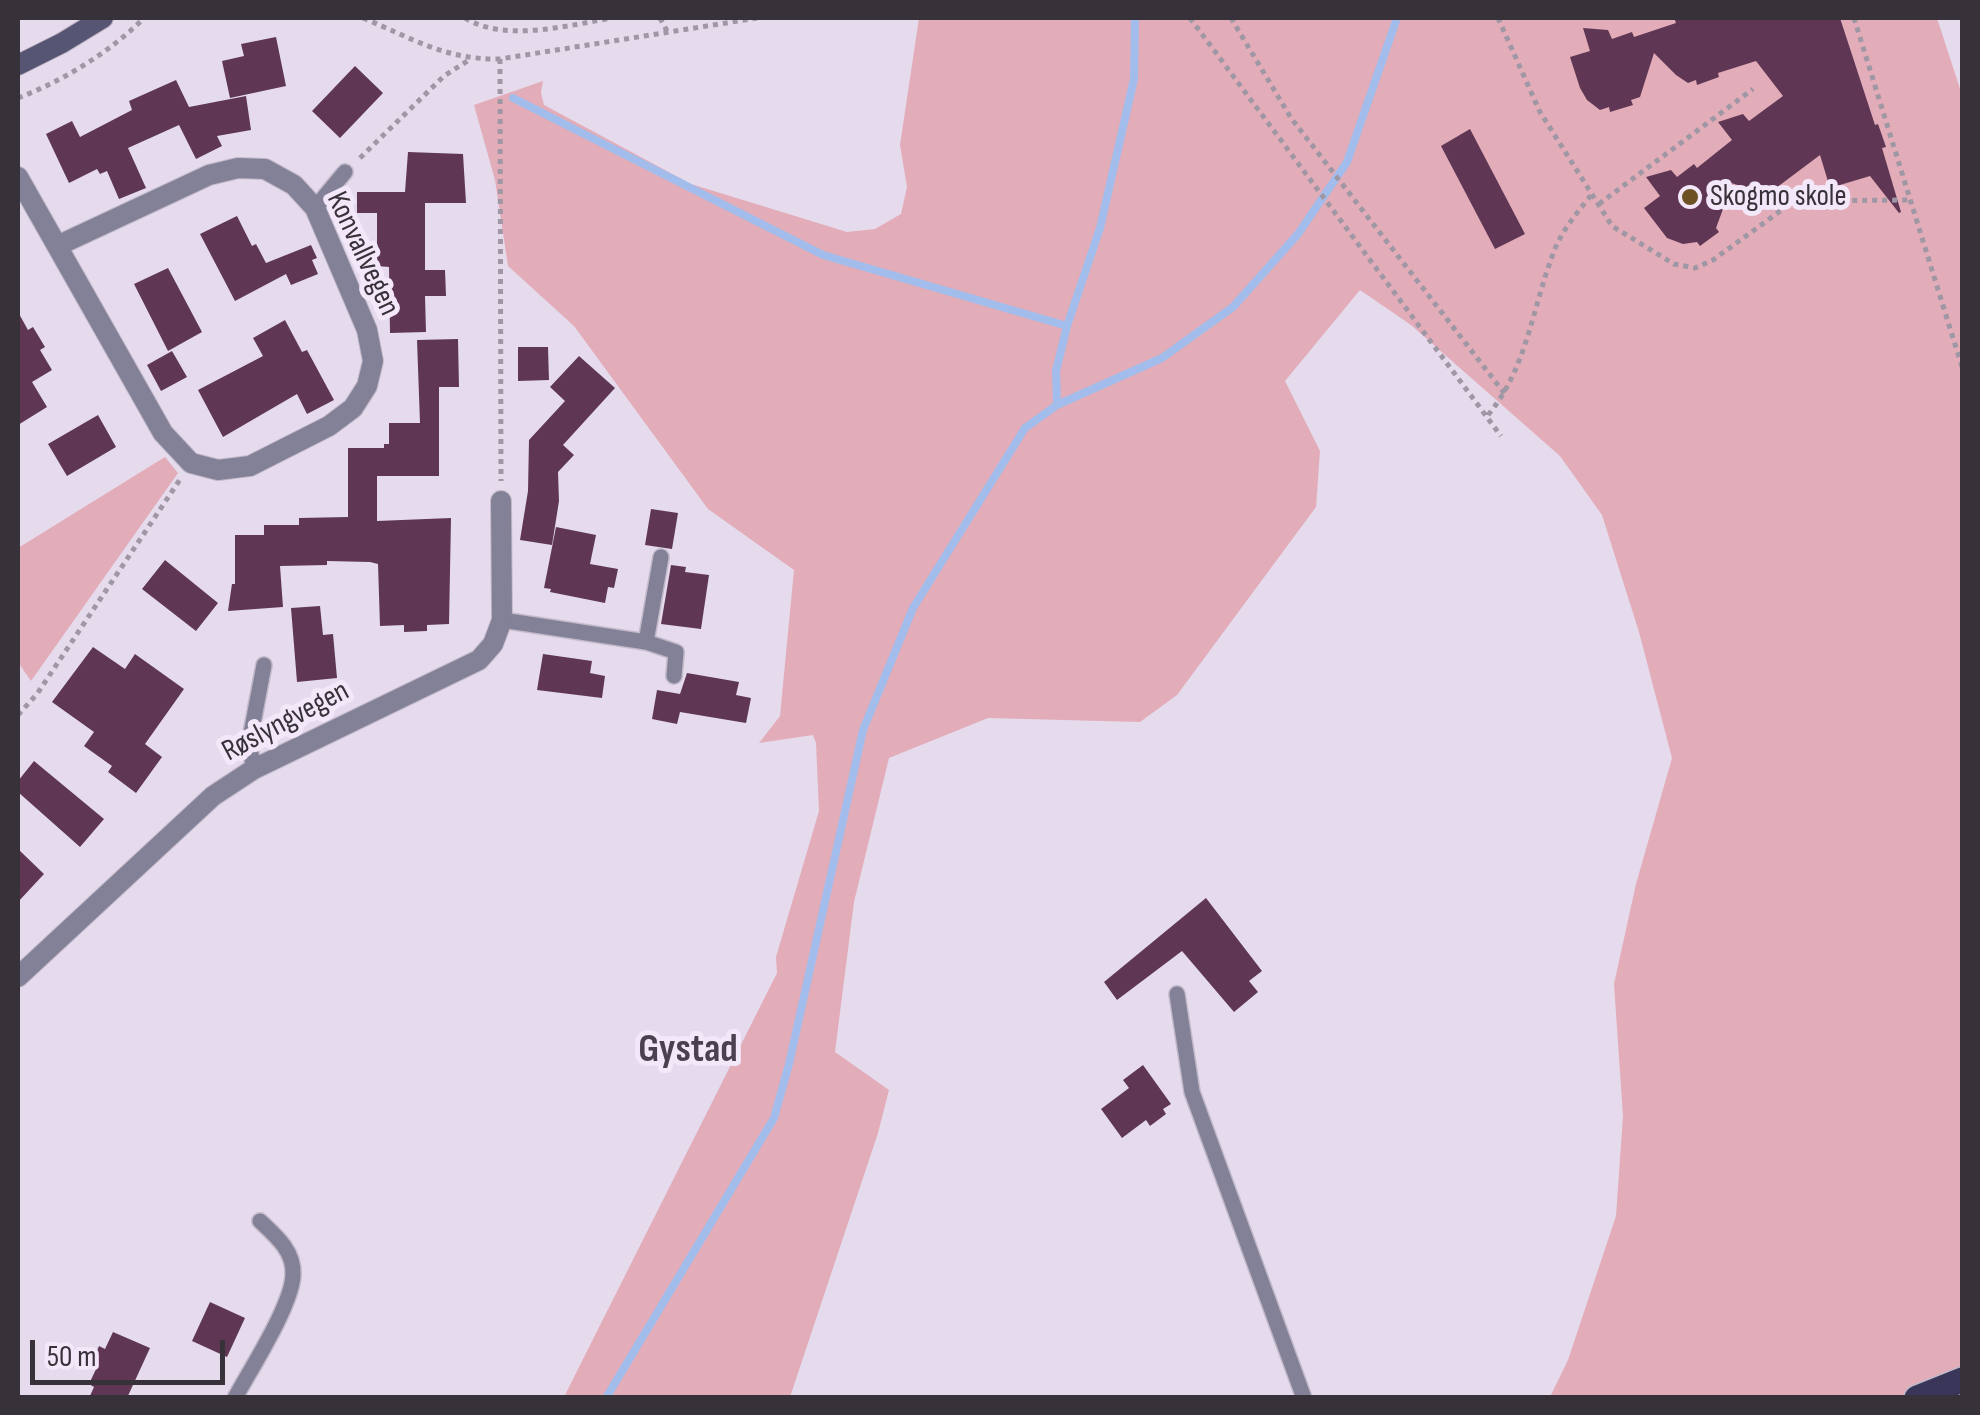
<!DOCTYPE html>
<meta charset="utf-8">
<style>
body{margin:0}
#map{position:relative;width:1980px;height:1415px;overflow:hidden;background:#e5dbed;font-family:"Sofia Sans Condensed",sans-serif}
canvas{display:block}
.frame{position:absolute;inset:0;border:20px solid #373239;pointer-events:none}
.scale{position:absolute;left:30px;top:1340px;width:195px;height:45px;box-sizing:border-box;border:5px solid #373239;border-top:0;padding-left:12px;font-size:30px;line-height:35px;white-space:nowrap;color:#373239;-webkit-text-stroke:8px #f3e8fa;paint-order:stroke}
</style>
<div id="map">
<canvas width="1980" height="1415"></canvas>
<div class="frame"></div>
<div class="scale">50 m</div>
</div>
<script>
const g = document.querySelector('canvas').getContext('2d');
g.lineJoin = 'round';
function fillPath(path, color) { g.fillStyle = color; g.fill(path, 'evenodd'); }
function trace(path, color, width, dash) { g.strokeStyle = color; g.lineWidth = width; g.lineCap = dash ? 'butt' : 'round'; g.setLineDash(dash || []); g.stroke(path); }
function label(font, color, halo, rows, align = 'center') {
  g.font = font + ' "Sofia Sans Condensed",sans-serif'; g.lineWidth = 10; g.setLineDash([]); g.textBaseline = 'middle'; g.strokeStyle = halo; g.fillStyle = color; for (const [text, x, y, turn = 0] of rows) {
    g.save(); g.translate(x, y); g.rotate((+turn || 0) * Math.PI / 180); g.textAlign = isNaN(turn) ? turn : align; if (halo) g.strokeText(text, 0, 0); g.fillText(text, 0, 0); g.restore();
  }
}
fillPath(new Path2D(`
 M919,18H1937L1962,95V1397H1550L1568,1360L1616,1216L1623,1116L1614,984L1636,884L1672,758L1639,632L1602,515L1560,456L1411,325L1360,290L1285,381L1320,451L1316,507L1177,695L1140,722L988,718L889,758L854,902L835,1052L889,1090L878,1133L790,1397H564L777,973L776,957L819,811L816,743L813,735L759,743L780,716L794,570L708,509L574,326L508,266L495,180L474,105L543,81L541,93L544,105L691,184L847,232L875,229L901,214L907,187L900,145Z
 M165,457L178,473L31,681L18,662V548Z`), '#e2acb8');
trace(new Path2D(`
 M513,98L823,255L1067,326
 M1057,405L1056,371L1067,326L1100,228L1134,79L1135,18
 M606,1398L774,1118L789,1064L863,730L913,608L1025,428L1057,405L1162,358L1233,307L1298,234L1347,162L1397,18`), '#a2bdeb', 8);
fillPath(new Path2D(`
 M1674,18H1840L1875,125L1878,124L1886,147L1882,148L1901,212L1899,213L1870,176L1830,188L1820,155L1772,191L1768,186L1751,189L1721,180L1723,209L1716,228L1719,232L1700,246L1697,242L1683,244L1667,238L1644,208L1660,196L1646,177L1671,170L1677,177L1694,164L1697,168L1732,140L1718,122L1743,114L1749,121L1783,96L1756,61L1718,73L1719,77L1697,85L1696,80L1688,83L1676,75L1654,53L1640,97L1631,100L1633,105L1610,112L1609,107L1600,110L1587,100L1580,88L1570,57L1590,51L1583,28L1608,30L1612,39L1632,32L1634,37L1676,23Z
 M276,37L286,86L230,98L222,61L244,56L241,44Z
 M355,66L383,93L340,138L312,111Z
 M176,80L189,107L246,96L251,130L217,136L222,146L196,159L179,125L128,148L146,188L119,199L107,171L100,174L97,169L69,183L46,134L72,121L80,137L132,110L129,101Z
 M1470,129L1525,234L1495,249L1441,146Z
 M408,152L463,154L466,203H425V270H445L446,296H425L426,332L390,333L389,267L377,266V213H357V192H405Z
 M237,216L252,246L256,244L266,263L311,245L317,258L312,260L318,274L291,285L286,274L235,301L200,234Z
 M168,268L202,332L168,351L134,284Z
 M18,312L28,330L33,327L45,347L40,350L52,370L32,382L47,407L18,425Z
 M285,320L302,352L307,350L334,400L307,414L297,394L223,437L198,390L263,356L253,338Z
 M458,339L459,387H439V476H377V521L451,518L449,624L427,625V631L404,632V625L380,626L378,564L370,562L327,561V565L280,566L283,607L228,611L232,584H235V535H264V525H299V518L348,517V448H384V444H389V423H420L417,340Z
 M518,347H548L549,380L518,381Z
 M172,351L187,377L161,391L147,365Z
 M579,356L615,388L563,445L574,455L558,472L559,501L552,545L520,540L528,491L529,440L565,401L550,387Z
 M98,415L116,447L67,476L48,444Z
 M651,509L678,513L672,549L645,545Z
 M556,527L596,535L590,564L618,569L614,588L608,587L605,603L550,592L551,589L544,588Z
 M165,560L218,603L196,631L142,589Z
 M671,565L686,567L685,572L709,575L701,629L661,624Z
 M320,606L323,635L333,634L337,678L297,682L291,608Z
 M93,647L125,669L135,654L184,689L145,744L162,757L136,793L108,772L112,766L84,746L94,732L52,702Z
 M543,654L592,661L590,673L605,676L602,698L537,690Z
 M687,673L739,682L736,695L751,698L746,723L680,712L677,724L652,719L657,690L680,694Z
 M34,761L104,819L80,847L18,792V781Z
 M18,849L44,874L18,902Z
 M1206,898L1262,971L1249,981L1258,992L1234,1012L1182,951L1117,1000L1104,982Z
 M1143,1065L1171,1104L1163,1109L1166,1114L1150,1126L1146,1120L1122,1138L1101,1109L1129,1088L1123,1080Z
 M210,1302L245,1318L227,1357L192,1341Z
 M113,1332L150,1348L127,1398H89L94,1387L89,1384L97,1367L91,1365L99,1346L105,1349Z`), '#5f3754');
const lane = new Path2D(`
 M315,208L345,172
 M502,620L646,642L676,652L674,676
 M646,642L661,557
 M254,769L249,744L264,665
 M1177,994L1192,1092L1304,1398
 M235,1398C250,1370 293,1304 293,1274C294,1251 276,1236 260,1221`);
const street = new Path2D(`
 M18,177L163,433L191,463L218,470L250,466L329,426L353,408L367,386L373,361L367,330L315,208L294,185L265,169L238,168L209,175L57,246
 M18,977L213,796L254,769L479,660L493,644L502,620L501,501`);
const secondary = new Path2D(`
 M18,65L62,43L103,18`);
const primary = new Path2D(`
 M1917,1398L1962,1380`);
trace(lane, '#c2b9c9', 18);
trace(street, '#c2b9c9', 22);
trace(secondary, '#c2b9c9', 22);
trace(primary, '#c2b9c9', 28);
trace(new Path2D(`
 M363,18C412,38 445,60 500,59L757,18
 M465,18C506,43 568,25 612,18
 M660,18L667,31
 M1190,18L1501,436
 M1231,18L1291,118L1505,394
 M1498,18L1540,112L1612,226L1674,264L1695,268L1713,260L1794,201L1909,200
 M1854,18L1962,367
 M500,59L501,481
 M18,98C63,81 110,52 144,18
 M360,158L444,76L469,60
 M1599,204L1753,89
 M1488,415C1527,368 1532,309 1553,254C1561,231 1577,213 1592,194
 M18,715L37,694L181,478`), '#9f97a4', 5, [5, 5]);
trace(lane, '#828197', 15);
trace(street, '#828197', 20);
trace(secondary, '#575574', 20);
trace(primary, '#39365a', 25);
for (const [x, y, r, color] of [
 [1690,197,10,"#6b5123"]
]) { const dot = new Path2D(); dot.arc(x, y, r, 0, 2 * Math.PI); g.fillStyle = color; g.fill(dot); trace(dot, '#f3e8fa', 4); }
label('30px', '#373239', '#f3e8fa', [
 ["Skogmo skole",1710,197]
], 'left');
label('30px', '#373239', '#f3e8fa', [
 ["Konvallvegen",362,254,65],
 ["Røslyngvegen",286,722,-28]
]);
label('bold 40px', '#49414f', '#f3e8fa', [
 ["Gystad",688,1051]
]);
</script>
